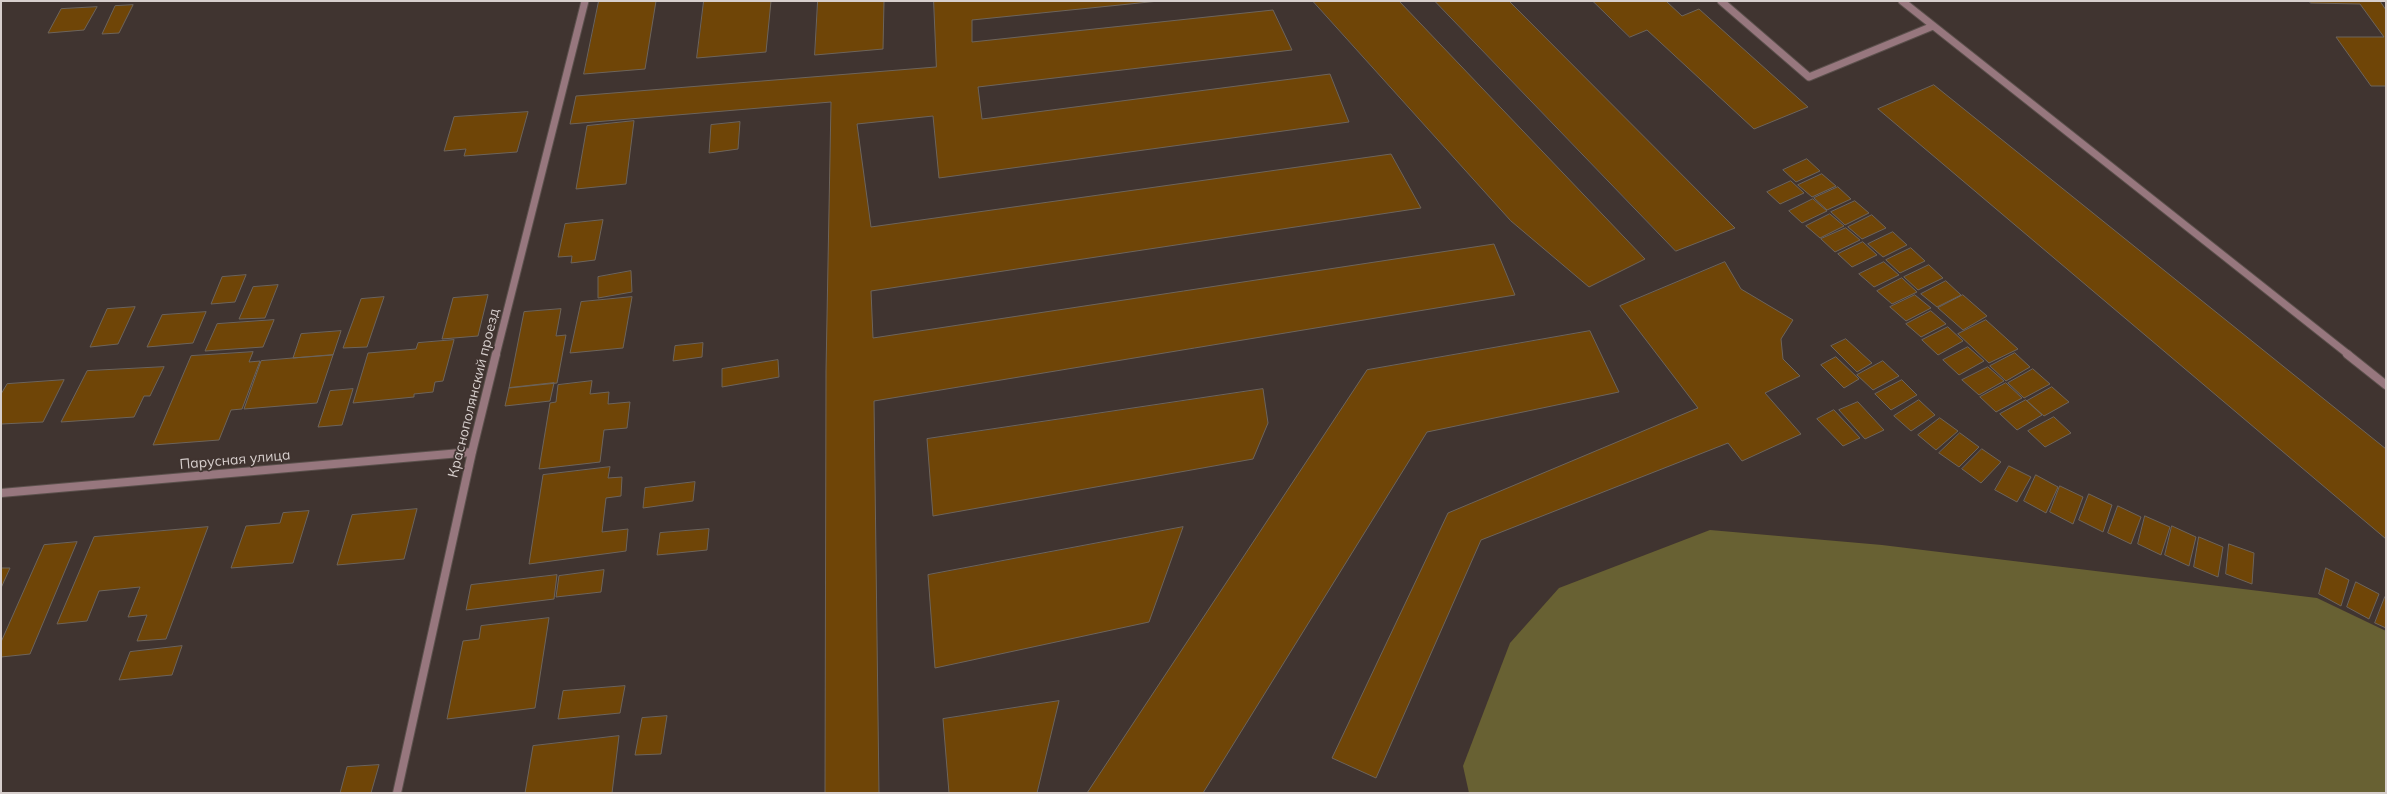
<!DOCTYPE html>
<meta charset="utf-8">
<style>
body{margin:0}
#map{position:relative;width:2387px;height:794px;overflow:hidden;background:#403430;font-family:Mulish,sans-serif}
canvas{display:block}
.frame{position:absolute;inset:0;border:2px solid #d7cfcd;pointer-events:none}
</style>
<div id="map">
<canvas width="2387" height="794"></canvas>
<div class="frame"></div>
</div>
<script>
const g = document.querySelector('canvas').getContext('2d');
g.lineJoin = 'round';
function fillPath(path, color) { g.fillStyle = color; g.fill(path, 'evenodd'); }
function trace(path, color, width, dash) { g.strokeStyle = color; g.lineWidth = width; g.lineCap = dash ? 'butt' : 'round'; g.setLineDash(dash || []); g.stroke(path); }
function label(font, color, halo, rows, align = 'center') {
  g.font = font + ' Mulish,sans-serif'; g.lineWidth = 3.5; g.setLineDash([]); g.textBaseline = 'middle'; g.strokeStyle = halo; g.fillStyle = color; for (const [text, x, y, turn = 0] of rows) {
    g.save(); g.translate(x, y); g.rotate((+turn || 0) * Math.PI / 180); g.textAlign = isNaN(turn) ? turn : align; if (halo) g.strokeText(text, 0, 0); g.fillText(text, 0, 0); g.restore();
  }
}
fillPath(new Path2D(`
 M1710,530L1882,545L2317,598L2386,631V793H1469L1463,766L1510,643L1559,588Z`), '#686133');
const building = new Path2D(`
 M599,1H656L645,69L584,74Z
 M704,1H771L766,52L697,58Z
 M818,1H884L883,49L815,55Z
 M934,1H1159L972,20V42L1273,10L1292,50L978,87L982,119L1330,74L1349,122L939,178L933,116L857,124L871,227L1391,154L1421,208L871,291L873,338L1494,244L1515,295L874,401L879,793H825L826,371L831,102L570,124L576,96L936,67Z
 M1313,1H1399L1645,259L1589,287L1511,221Z
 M1435,1H1509L1735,228L1676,251Z
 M1593,1H1666L1682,16L1699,9L1808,107L1754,129L1647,30L1630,37Z
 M2309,1H2386H2380L2386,10V86H2371L2336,37H2384L2360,4L2311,3Z
 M133,5L119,33L102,34L115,6Z
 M97,7L84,30L48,33L61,9Z
 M1934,85L2386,449V539L1878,109Z
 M528,112L517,152L464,156L466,149L444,151L454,117Z
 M634,121L626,184L576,189L587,126Z
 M740,122L738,149L709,153L711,125Z
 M1807,159L1820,171L1796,182L1783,170Z
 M1822,174L1836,186L1812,197L1798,185Z
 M1791,181L1804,193L1780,204L1767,192Z
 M1838,187L1851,199L1827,210L1814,198Z
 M1813,199L1827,211L1802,223L1789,211Z
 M1855,201L1869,213L1845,225L1831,212Z
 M1830,214L1844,226L1820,238L1806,226Z
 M1872,215L1886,228L1862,239L1848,227Z
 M603,220L595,260L571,263L572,256L558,257L565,224Z
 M1846,228L1860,240L1835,252L1821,239Z
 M1893,232L1907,245L1883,257L1868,244Z
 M1863,242L1877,255L1852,267L1838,254Z
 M1911,248L1925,261L1900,273L1886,260Z
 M1725,262L1741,289L1793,320L1781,339L1783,359L1800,376L1765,393L1801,434L1742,461L1728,443L1481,540L1376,778L1332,758L1448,513L1698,408L1620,306Z
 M1884,262L1899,275L1874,287L1859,274Z
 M1929,265L1943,278L1918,290L1904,277Z
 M631,271L632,292L598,298V277Z
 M246,275L235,302L211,304L222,277Z
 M1902,278L1917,292L1892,304L1877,291Z
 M1946,281L1961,295L1937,307L1921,294Z
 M278,285L265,318L239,319L253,287Z
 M488,295L478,336L442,339L453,298Z
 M1915,295L1931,308L1906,321L1890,307Z
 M1963,295L1987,316L1963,330L1938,308Z
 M384,297L367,347L343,348L361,299Z
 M632,297L623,348L570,353L581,302Z
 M135,307L118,344L90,347L107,309Z
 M561,309L556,336L566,335L557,383L509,388L524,312Z
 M1931,311L1946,324L1921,337L1906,324Z
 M206,312L193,343L147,347L162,315Z
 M274,320L263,347L205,351L217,324Z
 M1986,320L2018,349L1989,363L1958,334Z
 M1948,327L1963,341L1938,355L1922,340Z
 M341,331L333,355L293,358L301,334Z
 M1590,331L1619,392L1427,432L1203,793H1087L1367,370Z
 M1846,339L1872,363L1857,372L1831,346Z
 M454,340L443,381L435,382L433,392L414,394V397L353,403L368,353L416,349L418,343Z
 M703,343L702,357L673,361L675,346Z
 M1968,347L1984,361L1959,375L1943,360Z
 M253,352L249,362L260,361L242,409L231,410L219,440L153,445L191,356Z
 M2015,353L2030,367L2006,381L1990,366Z
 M333,355L317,403L244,409L261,361Z
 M1836,357L1859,379L1844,388L1821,365Z
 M778,360L779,377L722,387V369Z
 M1883,361L1899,376L1873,390L1857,375Z
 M164,367L150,396H144L134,417L61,422L87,371Z
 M1988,367L2004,381L1979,395L1962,380Z
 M2033,369L2050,384L2024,398L2008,383Z
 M64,380L43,422L1,424V394L7,384Z
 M1902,380L1917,395L1891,410L1875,394Z
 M592,381L590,394L609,392L608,404L630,402L627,428L604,430L600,462L539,469L550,403L556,402L558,385Z
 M554,383L550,401L505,406L509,388Z
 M2006,383L2022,398L1996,412L1980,397Z
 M2052,387L2069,402L2044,416L2027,401Z
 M353,389L342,425L318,427L330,391Z
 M1263,389L1268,423L1253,459L933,516L927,439Z
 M1919,400L1935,415L1911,431L1894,416Z
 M2026,400L2042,415L2017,430L2000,414Z
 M1858,402L1884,430L1865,439L1839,410Z
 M1834,410L1860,438L1843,446L1817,419Z
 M2054,417L2071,433L2045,447L2028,431Z
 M1940,418L1958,431L1936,450L1918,435Z
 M1960,433L1979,447L1959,467L1939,453Z
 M1982,449L2001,462L1981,483L1962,469Z
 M2009,466L2031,477L2017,502L1995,490Z
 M610,467L608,478L622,477L621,496L606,498L602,532L628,529L626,551L529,564L543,475Z
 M2036,475L2058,487L2046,513L2024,501Z
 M695,482L693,501L643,508L645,488Z
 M2060,486L2083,497L2073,524L2050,512Z
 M2089,494L2112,505L2103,532L2079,520Z
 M2118,506L2141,517L2131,544L2108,533Z
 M417,509L404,559L337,565L352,515Z
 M309,511L293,563L231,568L246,526L280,523L283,513Z
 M2145,516L2170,527L2161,555L2138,544Z
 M2172,526L2196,537L2189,566L2165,555Z
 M208,527L166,639L137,641L147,615L128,617L140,587L99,591L87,621L57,624L94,537Z
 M1183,527L1149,622L935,668L928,575Z
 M709,529L707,550L657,555L660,533Z
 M2199,537L2223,547L2218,577L2194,567Z
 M77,542L30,654L1,657V642L44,545Z
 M2229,544L2254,553L2252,584L2226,574Z
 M1,568H10L1,588Z
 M2326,568L2349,580L2341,606L2319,594Z
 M604,570L601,592L556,597L559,576Z
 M557,575L554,599L466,610L471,585Z
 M2356,582L2379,594L2369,619L2347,607Z
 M2385,597L2386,598V628L2375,623Z
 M549,618L535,708L447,719L463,641L479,639L481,626Z
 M182,646L172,675L119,680L130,652Z
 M625,686L620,713L558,719L563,691Z
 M1059,701L1037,793H949L943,719Z
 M667,716L661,754L635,755L642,718Z
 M619,736L612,793H525L533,746Z
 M379,765L371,793H340L347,767Z`);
fillPath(building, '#6f4507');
trace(building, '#6d645b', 1);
const serviceFar1 = new Path2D(`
 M1721,1L1809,77L1933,26
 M1902,1L2349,355`);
const service = new Path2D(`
 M2347,354L2386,385`);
const minorFar1 = new Path2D(`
 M496,355L585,1`);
const minor = new Path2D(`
 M1,493L472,452
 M397,793L472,452L496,354`);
trace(serviceFar1, '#5b504c', 9);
trace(service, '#5b504c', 10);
trace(minorFar1, '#5b504c', 9);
trace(minor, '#5b504c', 10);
trace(serviceFar1, '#97777e', 7);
trace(service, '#97777e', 8);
trace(minorFar1, '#97777e', 7);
trace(minor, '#97777e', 8);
label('14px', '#d7cfcd', '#403430', [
 ["Краснополянский проезд",474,393,-76],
 ["Парусная улица",235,460,-5]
]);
</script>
